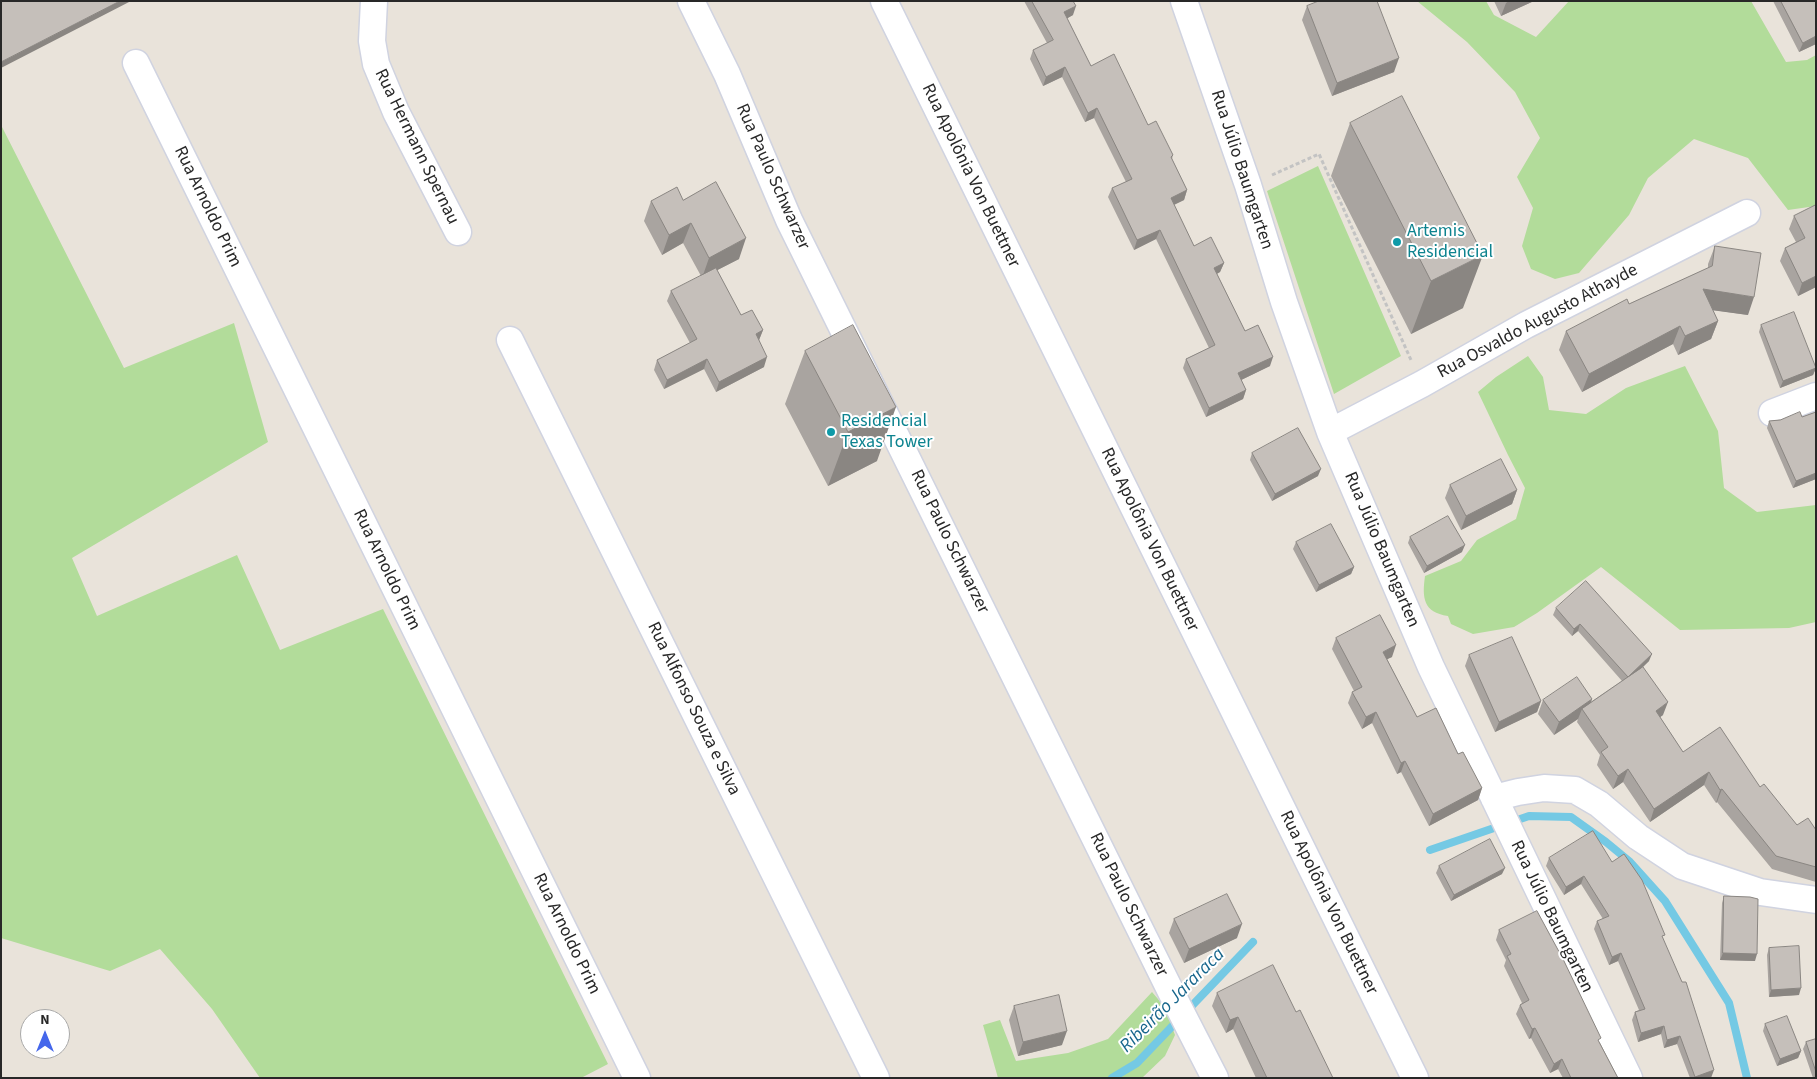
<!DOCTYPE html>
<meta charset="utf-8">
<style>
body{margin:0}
#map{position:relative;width:1817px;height:1079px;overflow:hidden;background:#e9e3da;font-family:"Source Sans 3",sans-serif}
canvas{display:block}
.frame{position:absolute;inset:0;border:2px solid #282828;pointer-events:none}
.north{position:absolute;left:20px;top:1009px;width:50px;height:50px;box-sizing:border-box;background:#fff;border:1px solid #a9a9a9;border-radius:50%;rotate:0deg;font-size:14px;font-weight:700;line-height:20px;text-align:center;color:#282828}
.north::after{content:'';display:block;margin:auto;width:18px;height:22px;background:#4567eb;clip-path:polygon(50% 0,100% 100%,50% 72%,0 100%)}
</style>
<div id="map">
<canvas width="1817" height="1079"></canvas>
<div class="frame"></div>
<div class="north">N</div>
</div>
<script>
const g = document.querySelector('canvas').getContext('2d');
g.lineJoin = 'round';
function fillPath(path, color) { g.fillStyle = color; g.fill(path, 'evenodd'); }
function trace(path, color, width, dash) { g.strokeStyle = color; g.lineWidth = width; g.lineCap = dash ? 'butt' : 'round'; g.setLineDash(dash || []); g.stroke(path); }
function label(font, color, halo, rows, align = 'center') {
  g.font = font + ' "Source Sans 3",sans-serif'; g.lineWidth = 4; g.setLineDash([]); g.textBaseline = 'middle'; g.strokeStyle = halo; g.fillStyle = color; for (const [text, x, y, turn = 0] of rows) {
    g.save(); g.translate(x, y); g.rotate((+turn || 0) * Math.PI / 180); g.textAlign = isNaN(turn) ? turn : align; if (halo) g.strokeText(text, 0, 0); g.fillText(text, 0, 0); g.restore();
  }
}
fillPath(new Path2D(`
 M1417,1H1486L1494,15L1536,37L1569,1H1751L1786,62L1807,60L1816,55V206L1788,210L1748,158L1694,139L1648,178L1629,215L1579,273L1555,279L1531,269L1522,246L1533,208L1517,177L1540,138L1515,92L1467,42Z
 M1,125L124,368L234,323L268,442L72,558L97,616L237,555L280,650L383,609L608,1064L581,1078H260L212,1009L160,949L110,971L1,938Z
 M1318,166L1401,356L1334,394L1267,191Z
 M1528,356L1543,377L1549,410L1586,414L1626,388L1685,366L1718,431L1724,488L1757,512L1816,505V622L1789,628L1680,630L1601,567L1537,613L1514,627L1473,634L1451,624L1448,616C1423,612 1422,598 1425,576L1461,561L1477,540L1516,519L1525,488L1508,455L1478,392L1496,377Z
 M1152,992L1164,1006L1175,1035L1165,1056L1142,1078H998L983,1025L1000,1020L1016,1061L1068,1053L1108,1039Z`), '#b2dc9a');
trace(new Path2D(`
 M1430,850L1529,816L1571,817L1606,842L1629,861L1665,901L1729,1003L1747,1078
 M1112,1078L1137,1063L1253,942`), '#74c9e4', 8);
const minor = new Path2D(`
 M374,1L372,41L376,64L396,112L458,232
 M691,1L727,74L789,220L1178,1006L1215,1078
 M884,1L1415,1078
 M1184,1L1248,185L1284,302L1330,432L1431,667L1629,1078
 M136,63L637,1078
 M510,340L876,1078
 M1772,413L1816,396
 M1330,432L1422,384L1526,325L1747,213
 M1494,798L1518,792L1544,788L1575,790L1599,804L1638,837L1682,866L1760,892L1816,900`);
trace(minor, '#d0d3e0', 29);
trace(new Path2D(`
 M1272,175L1319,154L1411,360`), '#c3c3c3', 3, [4, 2.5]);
trace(minor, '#fff', 26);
fillPath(new Path2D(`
 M1024,1H1073V15L1067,18L1091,66L1148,125L1173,155L1172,159L1187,190L1184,200L1174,205L1194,246L1224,263L1220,272L1217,274L1245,331L1270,366L1241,380L1246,390L1243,399L1206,417L1183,368L1186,359L1209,348L1156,239L1134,250L1108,197L1112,188L1126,182L1094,118L1085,122L1062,77L1043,86L1030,59L1033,50L1047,43Z
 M1494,1H1534L1501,16Z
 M1773,1H1816V44L1799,52Z
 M1307,6L1394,72L1332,96L1302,20Z
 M1350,123L1463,308L1411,334L1331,176Z
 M683,200L739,259L717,270L741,315L763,330L759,340L764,367L716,392L704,369L664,389L654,370L657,360L690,343L667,301L671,291L701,276L683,243L662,255L644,221L651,201Z
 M1816,205V287L1798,296L1780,261L1785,248L1796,242L1789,229L1794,216Z
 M1715,246L1748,315L1713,310L1718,321L1711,339L1678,355L1673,344L1582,392L1559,350L1566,331L1629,304L1708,268V264Z
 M1761,325L1816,368L1813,375L1780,388L1759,332Z
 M805,351L877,461L828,486L785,404Z
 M1816,412V479L1793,488L1767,428L1769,421L1802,417Z
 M1252,453L1318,476L1272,501L1250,460Z
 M1450,485L1517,490L1512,504L1461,530L1445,498Z
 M1410,537L1462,552L1424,573L1408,543Z
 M1296,542L1354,567L1351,574L1316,592L1293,549Z
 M1556,608L1649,661L1643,667L1663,715L1660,717L1683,752L1760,787L1797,825L1816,830V882L1772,869L1717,802L1716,803L1704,785L1650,822L1623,782L1613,789L1597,765L1600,755L1577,722L1578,719L1554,735L1538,714L1543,700L1592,699L1591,702L1622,681L1578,631L1572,636L1553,615Z
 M1336,638L1392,657L1387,659L1417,717L1458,754L1482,788L1478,800L1429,826L1401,772L1397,774L1372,723L1362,729L1348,703L1352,692L1354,691L1332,649Z
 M1469,655L1541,701L1537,712L1495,732L1465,666Z
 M1549,858L1612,862L1663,939L1711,1078H1690L1677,1044L1664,1048L1661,1034L1638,1042L1632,1020L1635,1012L1639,1010L1618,961L1609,965L1594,929L1597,921L1603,919L1581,884L1564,895L1546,866Z
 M1439,866L1502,874L1451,901L1436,873Z
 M1724,896L1755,961L1720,960L1722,903Z
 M1174,919L1237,938L1184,963L1169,933Z
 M1499,930L1600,1043L1618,1078H1563L1558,1069L1550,1073L1531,1038L1529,1039L1516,1014L1520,1005L1522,1003L1504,966L1506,960L1496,940Z
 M1769,948L1799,995L1769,997L1767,955Z
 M1217,993L1296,1012L1333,1078H1256L1233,1029L1226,1033L1212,1006Z
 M1014,1006L1062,1045L1018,1056L1009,1020Z
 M1765,1024L1801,1051L1798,1058L1777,1066L1763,1031Z
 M1816,1039V1078H1813L1803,1049L1806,1042Z`), '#a9a4a0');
fillPath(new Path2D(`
 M120,1H131L1,68V62Z
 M1509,1H1534L1501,16L1506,3Z
 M1076,6L1073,15L1061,22L1064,12Z
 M1816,36V44L1799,52L1803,43Z
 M1399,58L1394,72L1332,96L1337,83Z
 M1065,67L1062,77L1043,86L1046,77Z
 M1097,108L1094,118L1085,122L1088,113Z
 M1187,190L1184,200L1167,208L1171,198Z
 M691,223L683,243L662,255L669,235Z
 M1160,230L1156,239L1134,250L1137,240Z
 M746,238L739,259L702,278L709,258Z
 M1483,255L1463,308L1411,334L1431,281Z
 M1224,263L1220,272L1210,277L1214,268Z
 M1816,276V287L1798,296L1802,283Z
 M1703,289L1754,297L1748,315L1696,308Z
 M1718,321L1711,339L1678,355L1685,336Z
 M1680,326L1673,344L1582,392L1589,374Z
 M763,330L759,340L752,344L756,334Z
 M767,357L764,367L716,392L719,382Z
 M1273,357L1270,366L1235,383L1238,373Z
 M707,359L704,369L664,389L667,380Z
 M1816,368L1813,375L1780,388L1783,381Z
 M1246,390L1243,399L1206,417L1209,408Z
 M896,407L877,461L828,486L848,432Z
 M1321,469L1318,476L1272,501L1275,494Z
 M1816,473V479L1793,488L1796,481Z
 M1517,490L1512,504L1461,530L1466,516Z
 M1465,545L1462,552L1424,573L1427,566Z
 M1354,567L1351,574L1316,592L1319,585Z
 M1580,624L1578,631L1572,636L1574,629Z
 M1396,645L1392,657L1379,663L1383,652Z
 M1652,654L1649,661L1625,684L1628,677Z
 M1592,699L1587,712L1582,709L1578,719L1554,735L1559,722Z
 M1541,701L1537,712L1495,732L1499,722Z
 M1668,702L1663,715L1651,724L1656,711Z
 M1376,712L1372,723L1362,729L1366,717Z
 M1405,761L1401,772L1397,774L1401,763Z
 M1628,769L1623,782L1613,789L1618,776Z
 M1709,772L1704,785L1650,822L1654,809Z
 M1482,788L1478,800L1429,826L1433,814Z
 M1722,789L1717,802L1716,803L1720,790Z
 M1505,868L1502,874L1451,901L1454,895Z
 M1584,876L1581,884L1564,895L1566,887Z
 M1242,924L1237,938L1184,963L1189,949Z
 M1621,953L1618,961L1609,965L1612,957Z
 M1723,953L1757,954L1755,961L1720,960Z
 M1801,988L1799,995L1769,997L1771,990Z
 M1238,1017L1233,1029L1226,1033L1230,1020Z
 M1664,1026L1661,1034L1638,1042L1641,1033Z
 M1535,1028L1531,1038L1529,1039L1532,1029Z
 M1067,1031L1062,1045L1018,1056L1023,1042Z
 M1680,1036L1677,1044L1664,1048L1667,1040Z
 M1801,1051L1798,1058L1777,1066L1780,1059Z
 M1562,1059L1558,1069L1550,1073L1554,1064Z
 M1714,1070L1711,1078H1695V1077Z`), '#8a8682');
const building = new Path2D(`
 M1,1H120L1,62Z
 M1032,1H1073L1076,6L1064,12L1091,66L1114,54L1148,125L1156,121L1173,155L1171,157L1187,190L1171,198L1194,246L1211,237L1224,263L1214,268L1245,331L1258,325L1273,357L1238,373L1246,390L1209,408L1186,359L1215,345L1160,230L1137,240L1112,188L1132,179L1097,108L1088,113L1065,67L1046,77L1033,50L1053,40Z
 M1319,1H1377L1399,58L1337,83L1307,6Z
 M1781,1H1816V36L1803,43Z
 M1402,96L1483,255L1431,281L1350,123Z
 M716,182L746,238L709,258L691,223L669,235L651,201L677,187L683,200Z
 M1816,205V276L1802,283L1785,248L1805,238L1794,216Z
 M1715,246L1761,253L1754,297L1703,289L1718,321L1685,336L1680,326L1589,374L1566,331L1627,299L1629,304L1712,266Z
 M716,268L741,315L752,310L763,330L756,334L767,357L719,382L707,359L667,380L657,360L697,339L671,291Z
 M1794,312L1816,368L1783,381L1761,325Z
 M853,325L896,407L848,432L805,351Z
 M1800,412L1802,417L1816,412V473L1796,481L1769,421L1780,420Z
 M1298,428L1321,469L1275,494L1252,453Z
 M1501,459L1517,490L1466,516L1450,485Z
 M1448,516L1465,545L1427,566L1410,537Z
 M1331,524L1354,567L1319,585L1296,542Z
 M1586,581L1652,654L1628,677L1580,624L1574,629L1556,608Z
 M1380,615L1396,645L1383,652L1417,717L1436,708L1458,754L1463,752L1482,788L1433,814L1405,761L1401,763L1376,712L1366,717L1352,692L1362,687L1336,638Z
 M1512,637L1541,701L1499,722L1469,655Z
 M1643,667L1668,702L1656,711L1683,752L1720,727L1760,787L1764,784L1797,825L1808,818L1816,830V867L1776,856L1722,789L1720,790L1709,772L1654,809L1628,769L1618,776L1601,752L1608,747L1582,709Z
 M1577,677L1592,699L1559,722L1543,700Z
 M1593,831L1612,862L1624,854L1642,880L1665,935L1662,936L1682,982H1686L1714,1070L1695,1077L1680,1036L1667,1040L1664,1026L1641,1033L1635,1012L1645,1009L1621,953L1612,957L1597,921L1609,916L1584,876L1566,887L1549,858Z
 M1490,839L1505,868L1454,895L1439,866Z
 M1227,894L1242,924L1189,949L1174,919Z
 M1724,896L1750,897L1758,899L1757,954L1723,953Z
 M1537,911L1563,959L1601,1038L1598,1040L1618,1078H1571L1562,1059L1554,1064L1535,1028L1532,1029L1520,1005L1529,1000L1507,956L1511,954L1499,930Z
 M1799,946L1801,988L1771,990L1769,948Z
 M1273,965L1296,1012L1300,1010L1333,1078H1267L1238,1017L1230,1020L1217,993Z
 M1059,995L1067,1031L1023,1042L1014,1006Z
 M1787,1016L1801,1051L1780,1059L1765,1024Z
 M1816,1039V1072L1806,1042Z`);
fillPath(building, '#c5bfba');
trace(building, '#8a8682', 1);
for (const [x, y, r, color] of [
 [1397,242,5,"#0f9aa8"],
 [831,432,5,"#0f9aa8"]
]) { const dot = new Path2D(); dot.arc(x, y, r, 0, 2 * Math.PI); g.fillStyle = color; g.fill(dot); trace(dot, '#fff', 2); }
label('18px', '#282828', '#fff', [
 ["Rua Hermann Spernau",416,147,64],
 ["Rua Júlio Baumgarten",1241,170,72],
 ["Rua Apolônia Von Buettner",970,176,64],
 ["Rua Paulo Schwarzer",772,177,66],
 ["Rua Arnoldo Prim",207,207,64],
 ["Rua Osvaldo Augusto Athayde",1538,322,-28],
 ["Rua Apolônia Von Buettner",1149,540,64],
 ["Rua Paulo Schwarzer",949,542,64],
 ["Rua Júlio Baumgarten",1381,550,67],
 ["Rua Arnoldo Prim",386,570,64],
 ["Rua Alfonso Souza e Silva",693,709,64],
 ["Rua Apolônia Von Buettner",1328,903,64],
 ["Rua Paulo Schwarzer",1128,905,64],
 ["Rua Júlio Baumgarten",1551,917,64],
 ["Rua Arnoldo Prim",566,934,64]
]);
label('18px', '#0d838f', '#fff', [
 ["Artemis",1407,232],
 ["Residencial",1407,253],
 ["Residencial",841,422],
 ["Texas Tower",841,443]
], 'left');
label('italic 19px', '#17668c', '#fff', [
 ["Ribeirão Jararaca",1173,1001,-45]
]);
</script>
